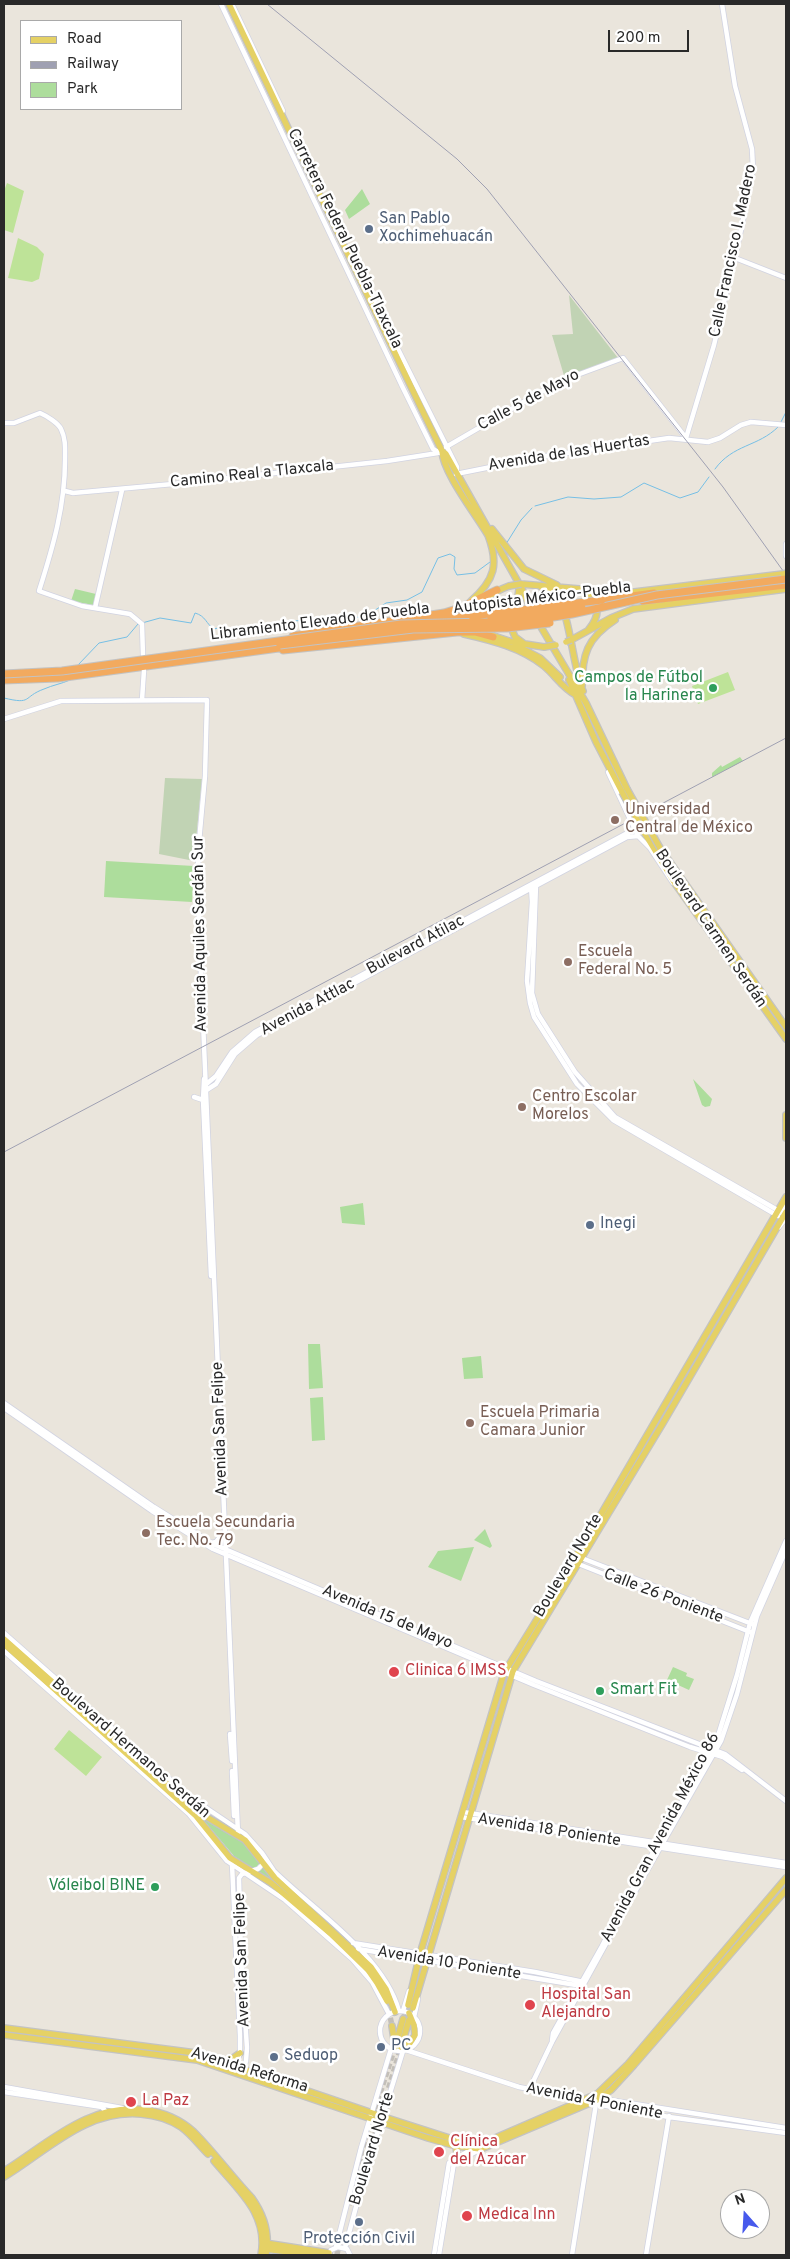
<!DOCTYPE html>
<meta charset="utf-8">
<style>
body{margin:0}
#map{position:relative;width:790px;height:2259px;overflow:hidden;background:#eae5dc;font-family:Overpass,sans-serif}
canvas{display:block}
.frame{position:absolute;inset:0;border:5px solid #292929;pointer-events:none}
.legend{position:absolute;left:20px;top:20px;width:162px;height:90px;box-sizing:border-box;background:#fff;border:1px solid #a9a9a9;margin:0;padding:6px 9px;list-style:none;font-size:15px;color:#292929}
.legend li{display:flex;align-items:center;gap:10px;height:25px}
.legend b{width:25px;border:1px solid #a9a9a9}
.north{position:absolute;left:720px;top:2189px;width:50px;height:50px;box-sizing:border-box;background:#fff;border:1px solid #a9a9a9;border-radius:50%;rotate:341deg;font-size:14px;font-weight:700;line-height:20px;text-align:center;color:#292929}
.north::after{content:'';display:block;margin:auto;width:18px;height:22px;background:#4759ec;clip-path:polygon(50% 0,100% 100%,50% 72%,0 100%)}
.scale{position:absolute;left:608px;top:30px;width:81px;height:22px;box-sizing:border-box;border:2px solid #292929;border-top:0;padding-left:6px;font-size:15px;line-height:18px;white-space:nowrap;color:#292929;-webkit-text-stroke:4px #fff;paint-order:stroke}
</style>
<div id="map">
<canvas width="790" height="2259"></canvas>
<div class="frame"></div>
<ul class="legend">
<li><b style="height:6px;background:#e5d165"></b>Road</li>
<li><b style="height:6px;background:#9fa0b2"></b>Railway</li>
<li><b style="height:14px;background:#addd9c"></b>Park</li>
</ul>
<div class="north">N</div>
<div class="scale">200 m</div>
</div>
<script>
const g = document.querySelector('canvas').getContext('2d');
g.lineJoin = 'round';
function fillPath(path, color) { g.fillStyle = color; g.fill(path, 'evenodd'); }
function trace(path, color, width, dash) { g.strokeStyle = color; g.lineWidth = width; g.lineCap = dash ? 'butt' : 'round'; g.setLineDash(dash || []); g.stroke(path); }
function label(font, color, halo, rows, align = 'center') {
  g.font = font + ' Overpass,sans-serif'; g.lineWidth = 5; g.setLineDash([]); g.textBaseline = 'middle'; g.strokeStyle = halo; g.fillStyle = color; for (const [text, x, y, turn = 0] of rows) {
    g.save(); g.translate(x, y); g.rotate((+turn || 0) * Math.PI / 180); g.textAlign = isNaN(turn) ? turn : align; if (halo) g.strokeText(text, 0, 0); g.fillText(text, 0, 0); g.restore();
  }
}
fillPath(new Path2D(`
 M362,189L370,204L349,219L345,210Z
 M75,589L96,594L93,605L71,601Z
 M740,757L743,761L712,777V773L721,765L722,767Z
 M106,861L194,866L192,902L104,897Z
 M693,1079L712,1099L710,1106L705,1107L702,1105Z
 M363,1203L365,1225L342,1223L340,1207Z
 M308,1344H320L323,1388L309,1389Z
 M481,1356L483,1378L464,1379L462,1358Z
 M323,1397L325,1440L312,1441L310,1398Z
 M485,1529L492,1546L490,1548L474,1540Z
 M474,1547L461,1581L428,1567L438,1551Z
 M673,1667L687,1673L686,1676L694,1679L689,1690L667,1680Z
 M202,1816L239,1838L276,1882L274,1883L234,1856L201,1817Z`), '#addd9c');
fillPath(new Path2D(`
 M569,295L618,358L565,379L552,335L573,334Z
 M165,778L202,779L194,861L159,854Z`), '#c1d3b4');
fillPath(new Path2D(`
 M7,183L24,191L13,233L4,230V191Z
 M18,238L37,247L44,254L39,279L32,282L8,278Z
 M728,672L735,690L698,704L692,686Z
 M69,1730L102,1757L86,1776L54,1749Z`), '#bee398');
trace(new Path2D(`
 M781,422L786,412
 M715,469C733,444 758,447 778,427
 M535,506L568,497L594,499L621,497L644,483L680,498L698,492L709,477
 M506,544L521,520L532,508
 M142,623L160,618L191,623L195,613C206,616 206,624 214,629L218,628L232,633L248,634L259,626L273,623L349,616L363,618L386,603L407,600L422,592L438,558L450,554L455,557L454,569L457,575L475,573L490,562
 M78,665L99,643L127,637L138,624
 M4,698C33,705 22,697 44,689C53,685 61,684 70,680`), '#76bfe5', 1);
trace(new Path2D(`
 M387,2001L392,2026
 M403,2019L408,2005
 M375,2109L395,2047
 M374,2137L401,2047
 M349,2205L369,2127
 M337,2255L339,2243`), '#c3bfb8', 5.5, [5.5, 3]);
const secondary = new Path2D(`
 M221,4L402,386L433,449L440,453
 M232,4L283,111
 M735,258L786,278
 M355,263L457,467V473
 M4,423H14L40,413C47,416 58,423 61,429C66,439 65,449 65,460C65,506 53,547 39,591L82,606L130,614L142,624L143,656
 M686,438L714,345L741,230L753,169L752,149L735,86L722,4
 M446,447L558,382L623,358L686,438
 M456,474L546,456L669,438L708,442L720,438L741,425L751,422L786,425
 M65,491L73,493L173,484L387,461L438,453
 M786,544V556
 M95,608L122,490
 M142,700L144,670
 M4,719L61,701L207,700L205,776L198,853L199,929L238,1834
 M608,772L638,836L650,848L673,883
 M536,885L532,993L538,1014L575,1072L615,1117L781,1212
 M531,886L532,902L527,981L530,1003L534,1017L577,1084L613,1120L778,1216
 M204,1079L203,1100L211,1276
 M204,1086L216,1076L232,1052L255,1032L635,829
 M205,1091L216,1084L235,1054L257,1035L627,837L638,836
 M194,1097L203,1100
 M781,1213L786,1203
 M779,1227L786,1218
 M4,1403L154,1507L213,1544L536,1681L725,1754L786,1801
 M4,1408L152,1511L213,1549L534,1685L690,1747L723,1757L742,1770
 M211,1543L216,1542L219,1538
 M579,1557L752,1624
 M576,1563L750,1632
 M4,1633L190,1797L245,1834L262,1853L274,1871C314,1910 384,1956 399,2011
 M4,1651L189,1814L227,1861L285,1900L352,1959L372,1982L389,2014
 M230,1734L232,1761
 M232,1771L234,1816
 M463,1812L786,1863
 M461,1817L786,1867
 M232,1864L240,2036V2053L235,2068
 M353,1943L535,1972L584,1982
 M358,1949L582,1986
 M380 2031a20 20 0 1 1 40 0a20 20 0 1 1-40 0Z
 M403,2011L409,1991
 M414,2017L418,1999
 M552,2041L553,2033L602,1946L621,1909L717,1739L737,1675L750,1623L786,1541
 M406,2050L519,2087L583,2100
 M243,2071L246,2061L247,2048L241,1958L239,1878L242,1874L258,1869L264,1863
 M4,2087L122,2108
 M529,2090L552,2042L624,1911L721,1741L737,1694L757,1616L786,1550
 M4,2092L102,2107L106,2112
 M597,2098L786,2128
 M590,2103L669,2117L786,2133
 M336,2247L361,2148L391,2049
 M345,2248L364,2177L403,2051
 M328,2255L331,2250L338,2247L347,2249L350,2255
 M434,2255L449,2163L472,2149
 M439,2255L454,2163L481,2149
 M572,2255L596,2104
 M646,2255L669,2116`);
const primary = new Path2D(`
 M229,4L424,414L442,451L446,454L522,589L532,612
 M442,451C443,473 477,516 489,537
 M492,529L524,569L557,585
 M521,584L626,593L783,574
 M541,587C547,590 553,592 557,597C570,614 573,668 583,691
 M584,592C601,601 600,616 589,629
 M471,601C495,580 499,564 488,535
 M512,613L517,604L519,589
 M478,618C478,600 495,591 509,586
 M538,622L586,703L627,789
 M510,625L515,637L523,643
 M464,634C491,640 522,648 544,666C555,675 563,689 576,695
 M491,635L512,642L544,647
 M571,640L611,618L633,609L786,589
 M515,645L540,658L560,677
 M569,680L596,742L622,792
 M582,686C582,655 587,638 615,620
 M644,832L676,885L786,1039
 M660,848L786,1027
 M786,1115V1138
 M4,1639L200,1813L245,1840L275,1878L371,1967L386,1989L395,2012
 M4,1644L196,1816L230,1858L271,1883L332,1935L368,1970L377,1983L387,2001
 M408,2005L420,1954L504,1673L593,1528L786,1197
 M413,2008L513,1671L663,1423L786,1212
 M392,2026L395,2046
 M4,2028L196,2053L387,2118L465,2143L484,2146
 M4,2035L197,2060L428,2138L456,2146L481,2149L597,2100L611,2090L634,2065L786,1890
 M395,2047L403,2019
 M401,2047L410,2043L415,2035L414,2025L409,2013
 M401,2047L409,2020
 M224,2061L233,2058L240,2053
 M479,2145L597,2094L628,2064L786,1878
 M456,2146L457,2157
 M214,2161C238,2190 269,2214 261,2255
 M4,2171C49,2143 89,2102 146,2110C163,2112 181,2120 194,2132C214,2152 232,2177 252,2198C264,2215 270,2234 266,2255
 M4,2177C47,2151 86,2109 141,2114C154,2115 169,2119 181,2127C191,2134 199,2145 208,2154
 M265,2243L329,2253
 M266,2249L313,2255`);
const highway = new Path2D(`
 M602,600L654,593
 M643,601L786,585
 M415,621L472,616
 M293,636L444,613L460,608L497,590
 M283,650L457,632H475L493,637
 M4,680L58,678L286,647`);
trace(secondary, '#d1d3e1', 6);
trace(primary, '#c3c3c3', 8);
trace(highway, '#c3c3c3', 9);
trace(secondary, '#fff', 4.5);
trace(primary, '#e5d165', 5.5);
trace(highway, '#f2aa5f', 7);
trace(new Path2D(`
 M267,4L457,159L487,189L723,487L786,575
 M4,1152L786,738`), '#9fa0b2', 1);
const primaryBridge = new Path2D(`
 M783,574L786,573
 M509,586L521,584
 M566,642L571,640
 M544,647L556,645
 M627,789L660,848
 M622,792L644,832`);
const highwayBridge = new Path2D(`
 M472,616L602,600
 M491,619L582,608
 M280,645L413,629L507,628L550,623
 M4,674L62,671L401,624L529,621L572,614L657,595L786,579`);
trace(primaryBridge, '#c3c3c3', 8, []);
trace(highwayBridge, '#c3c3c3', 9, []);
trace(primaryBridge, '#e5d165', 5.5);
trace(highwayBridge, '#f2aa5f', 7);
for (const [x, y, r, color] of [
 [369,229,5,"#5c6f8a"],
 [713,688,5,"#2e9e5b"],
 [615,820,5,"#8d6e63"],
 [568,962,5,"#8d6e63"],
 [522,1107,5,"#8d6e63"],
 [590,1225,5,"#5c6f8a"],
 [470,1423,5,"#8d6e63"],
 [146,1533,5,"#8d6e63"],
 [394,1672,6,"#e0444e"],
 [600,1691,5,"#2e9e5b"],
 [155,1887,5,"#2e9e5b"],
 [530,2005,6,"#e0444e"],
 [381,2047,5,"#5c6f8a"],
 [274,2057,5,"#5c6f8a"],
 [131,2102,6,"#e0444e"],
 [439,2152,6,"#e0444e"],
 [467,2216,6,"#e0444e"],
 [359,2222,5,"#5c6f8a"]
]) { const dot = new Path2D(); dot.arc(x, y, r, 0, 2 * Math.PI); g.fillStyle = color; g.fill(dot); trace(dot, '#fff', 2); }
label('16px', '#4e5e75', '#fff', [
 ["San Pablo",379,220],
 ["Xochimehuacán",379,238],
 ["Inegi",600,1225],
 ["PC",391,2047],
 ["Seduop",284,2057],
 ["Protección Civil",359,2240,"center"]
], 'left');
label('16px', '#292929', '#fff', [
 ["Carretera Federal Puebla-Tlaxcala",344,239,64],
 ["Calle Francisco I. Madero",734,251,-78],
 ["Calle 5 de Mayo",529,401,-28],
 ["Avenida de las Huertas",569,454,-9],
 ["Camino Real a Tlaxcala",252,475,-6],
 ["Autopista México-Puebla",542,599,-7],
 ["Libramiento Elevado de Puebla",320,623,-7],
 ["Boulevard Carmen Serdán",710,929,56],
 ["Avenida Aquiles Serdán Sur",201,934,-91],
 ["Bulevard Atilac",416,946,-28],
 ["Avenida Attlac",308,1008,-28],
 ["Avenida San Felipe",221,1429,-92],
 ["Boulevard Norte",569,1566,-59],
 ["Calle 26 Poniente",663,1597,21],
 ["Avenida 15 de Mayo",387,1618,23],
 ["Boulevard Hermanos Serdán",130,1749,41],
 ["Avenida 18 Poniente",549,1831,9],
 ["Avenida Gran Avenida México 86",661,1838,-62],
 ["Avenida San Felipe",243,1960,-92],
 ["Avenida 10 Poniente",449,1964,9],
 ["Avenida Reforma",249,2071,17],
 ["Avenida 4 Poniente",594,2102,11],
 ["Boulevard Norte",373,2149,-73]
]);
label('16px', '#27864d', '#fff', [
 ["Campos de Fútbol",703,679],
 ["la Harinera",703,697],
 ["Smart Fit",610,1691,"left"],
 ["Vóleibol BINE",145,1887]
], 'right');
label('16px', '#785e54', '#fff', [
 ["Universidad",625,811],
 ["Central de México",625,829],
 ["Escuela",578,953],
 ["Federal No. 5",578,971],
 ["Centro Escolar",532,1098],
 ["Morelos",532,1116],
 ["Escuela Primaria",480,1414],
 ["Camara Junior",480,1432],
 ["Escuela Secundaria",156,1524],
 ["Tec. No. 79",156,1542]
], 'left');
label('16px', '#be3a42', '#fff', [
 ["Clinica 6 IMSS",405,1672],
 ["Hospital San",541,1996],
 ["Alejandro",541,2014],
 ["La Paz",142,2102],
 ["Clínica",450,2143],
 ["del Azúcar",450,2161],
 ["Medica Inn",478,2216]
], 'left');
</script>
